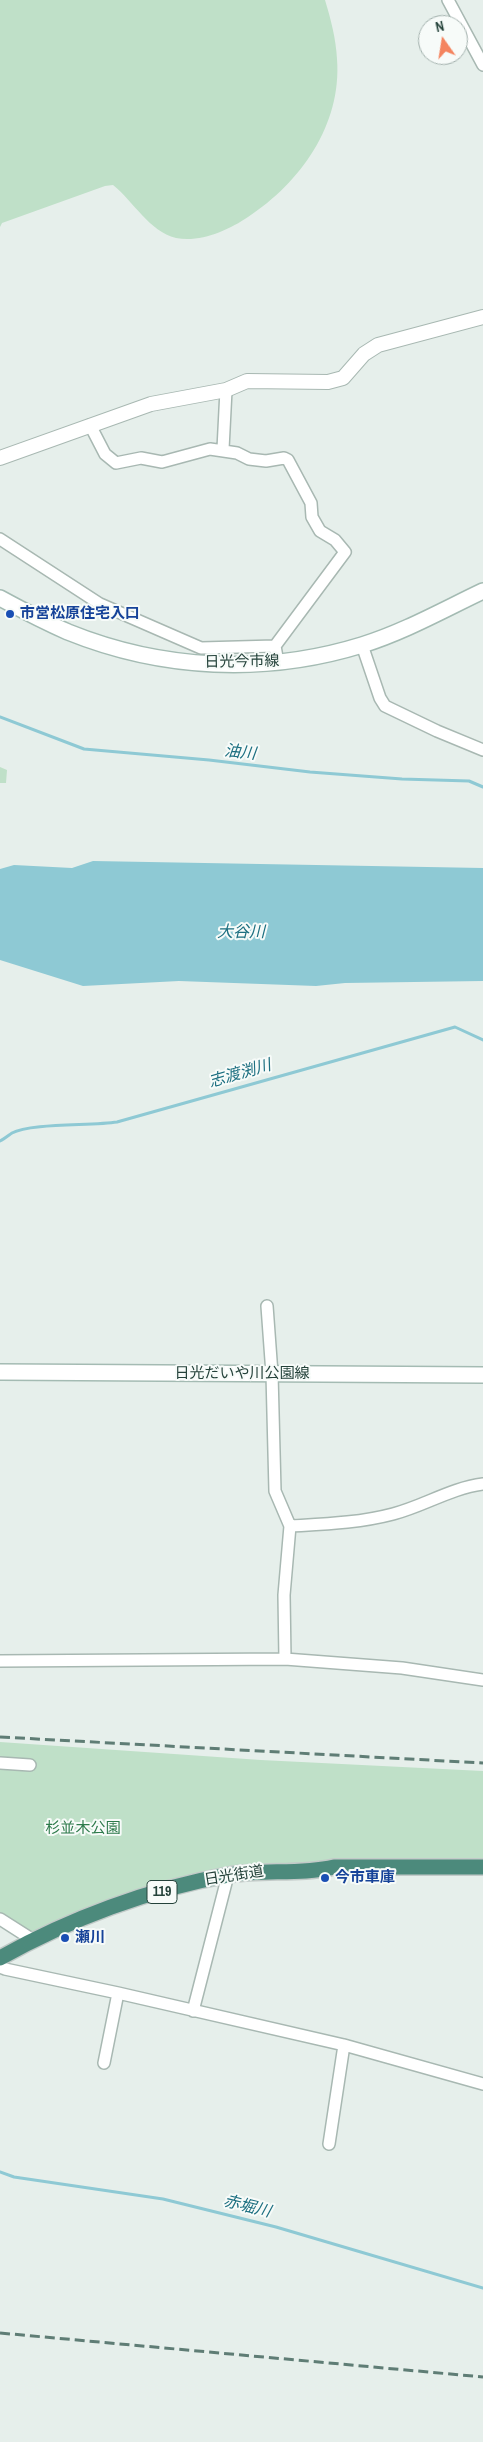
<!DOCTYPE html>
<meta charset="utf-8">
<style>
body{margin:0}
#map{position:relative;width:483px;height:2442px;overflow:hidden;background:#e6efeb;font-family:"Archivo Narrow",sans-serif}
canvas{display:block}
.north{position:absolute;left:418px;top:15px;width:50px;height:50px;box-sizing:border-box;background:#f7fbf9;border:1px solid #a3b1ad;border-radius:50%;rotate:347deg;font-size:14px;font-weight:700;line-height:20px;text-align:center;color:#24423a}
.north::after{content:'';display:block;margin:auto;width:18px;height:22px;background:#f4845f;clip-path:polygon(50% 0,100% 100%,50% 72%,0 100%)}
</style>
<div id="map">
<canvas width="483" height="2442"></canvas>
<div class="north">N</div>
</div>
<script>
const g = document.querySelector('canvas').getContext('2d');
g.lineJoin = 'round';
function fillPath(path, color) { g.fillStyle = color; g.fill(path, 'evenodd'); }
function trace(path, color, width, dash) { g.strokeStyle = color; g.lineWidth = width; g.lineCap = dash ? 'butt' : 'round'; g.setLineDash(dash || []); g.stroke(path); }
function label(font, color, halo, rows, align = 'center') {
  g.font = font + ' "Archivo Narrow","Noto Sans JP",sans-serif'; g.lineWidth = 4; g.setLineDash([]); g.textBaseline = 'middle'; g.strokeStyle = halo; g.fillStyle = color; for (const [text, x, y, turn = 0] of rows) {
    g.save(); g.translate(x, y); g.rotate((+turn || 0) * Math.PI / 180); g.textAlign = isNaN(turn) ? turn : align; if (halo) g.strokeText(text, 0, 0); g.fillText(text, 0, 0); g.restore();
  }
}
fillPath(new Path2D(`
 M0,0H325C331,20 336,39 337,59C342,125 300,183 248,217C229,230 200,243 176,238C149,231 134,202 113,185L105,186L2,223L0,227Z
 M0,767L7,770L6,783H0Z
 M0,1742L261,1760L483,1771V1863L346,1861L231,1867L33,1937L0,1916Z`), '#bfe0c8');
fillPath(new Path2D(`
 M93,861L483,868V981L345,983L316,986L179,981L83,986L0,960V869L14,865L72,868Z`), '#8ec9d4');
trace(new Path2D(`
 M0,717L84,749L209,760L310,772L402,779L469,781L483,787
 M0,1141C4,1139 9,1135 12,1133C30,1123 92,1126 117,1122L455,1027L483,1040
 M0,2172L14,2177L163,2199L276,2227L483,2288`), '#8ec9d4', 3);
const minor = new Path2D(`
 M448,0L483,65
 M90,425L105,454L116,463L141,458L162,462L210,449L237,453L249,459L266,461L284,458L288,460L311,503L312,517L320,531L335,540L345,552L275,646L278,663
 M223,449L226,390
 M0,539L100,604L201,648L275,646
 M362,645L380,698L385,706L437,731L483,750
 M267,1306L272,1374L275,1491L290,1526L284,1595L285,1659
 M290,1526C325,1524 359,1523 393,1514C424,1506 451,1488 483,1484
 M0,1661L285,1659L402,1668L483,1680
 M0,1763L30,1765
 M0,1919L33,1940
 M0,1967L5,1969L118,1993L344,2045L483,2084
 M193,2011L228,1875
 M104,2063L118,1993
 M329,2144L344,2045`);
const tertiary = new Path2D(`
 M0,458L151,404L226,390L247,381L328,382L343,378L364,354L378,345L483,317`);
const secondary = new Path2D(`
 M0,598C22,610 45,622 68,632C162,670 265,675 362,645C404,632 443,610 483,591
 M0,1372L483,1375`);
const trunk = new Path2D(`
 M0,1958C69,1919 150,1889 228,1875C263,1869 300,1875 334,1867H483`);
trace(minor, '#a8b8b2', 14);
trace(tertiary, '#a8b8b2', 16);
trace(secondary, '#a4bbb3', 18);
trace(trunk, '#c2cac8', 18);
trace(minor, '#fff', 11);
trace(tertiary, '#fff', 14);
trace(secondary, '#fff', 15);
trace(trunk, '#4c8a7c', 15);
trace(new Path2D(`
 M0,1737L483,1763
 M0,2333L483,2377`), '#5f7d75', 3, [10, 5]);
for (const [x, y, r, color] of [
 [10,614,5,"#1a4fb4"],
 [325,1878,5,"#1a4fb4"],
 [65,1938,5,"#1a4fb4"]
]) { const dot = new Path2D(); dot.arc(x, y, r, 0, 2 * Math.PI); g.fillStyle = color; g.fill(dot); trace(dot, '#f7fbf9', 2); }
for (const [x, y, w] of [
 [162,1892,30]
]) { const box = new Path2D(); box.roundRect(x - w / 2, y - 11.5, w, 23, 4); g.fillStyle = '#f7fbf9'; g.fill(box); trace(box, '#24423a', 1); }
label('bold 14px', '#24423a', null, [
 ["119",162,1892]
]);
label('bold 15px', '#164399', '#f7fbf9', [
 ["市営松原住宅入口",20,614],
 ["今市車庫",335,1878],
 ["瀬川",75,1938]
], 'left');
label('15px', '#24423a', '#f7fbf9', [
 ["日光今市線",242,662,-1],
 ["日光だいや川公園線",242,1374],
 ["日光街道",234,1876,-9]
]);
label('15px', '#2d7a4b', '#f7fbf9', [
 ["杉並木公園",83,1829]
]);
label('italic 16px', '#1c6f80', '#f7fbf9', [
 ["油川",240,753,6],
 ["大谷川",241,933],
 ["志渡渕川",240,1074,-16],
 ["赤堀川",247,2207,14]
]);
</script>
